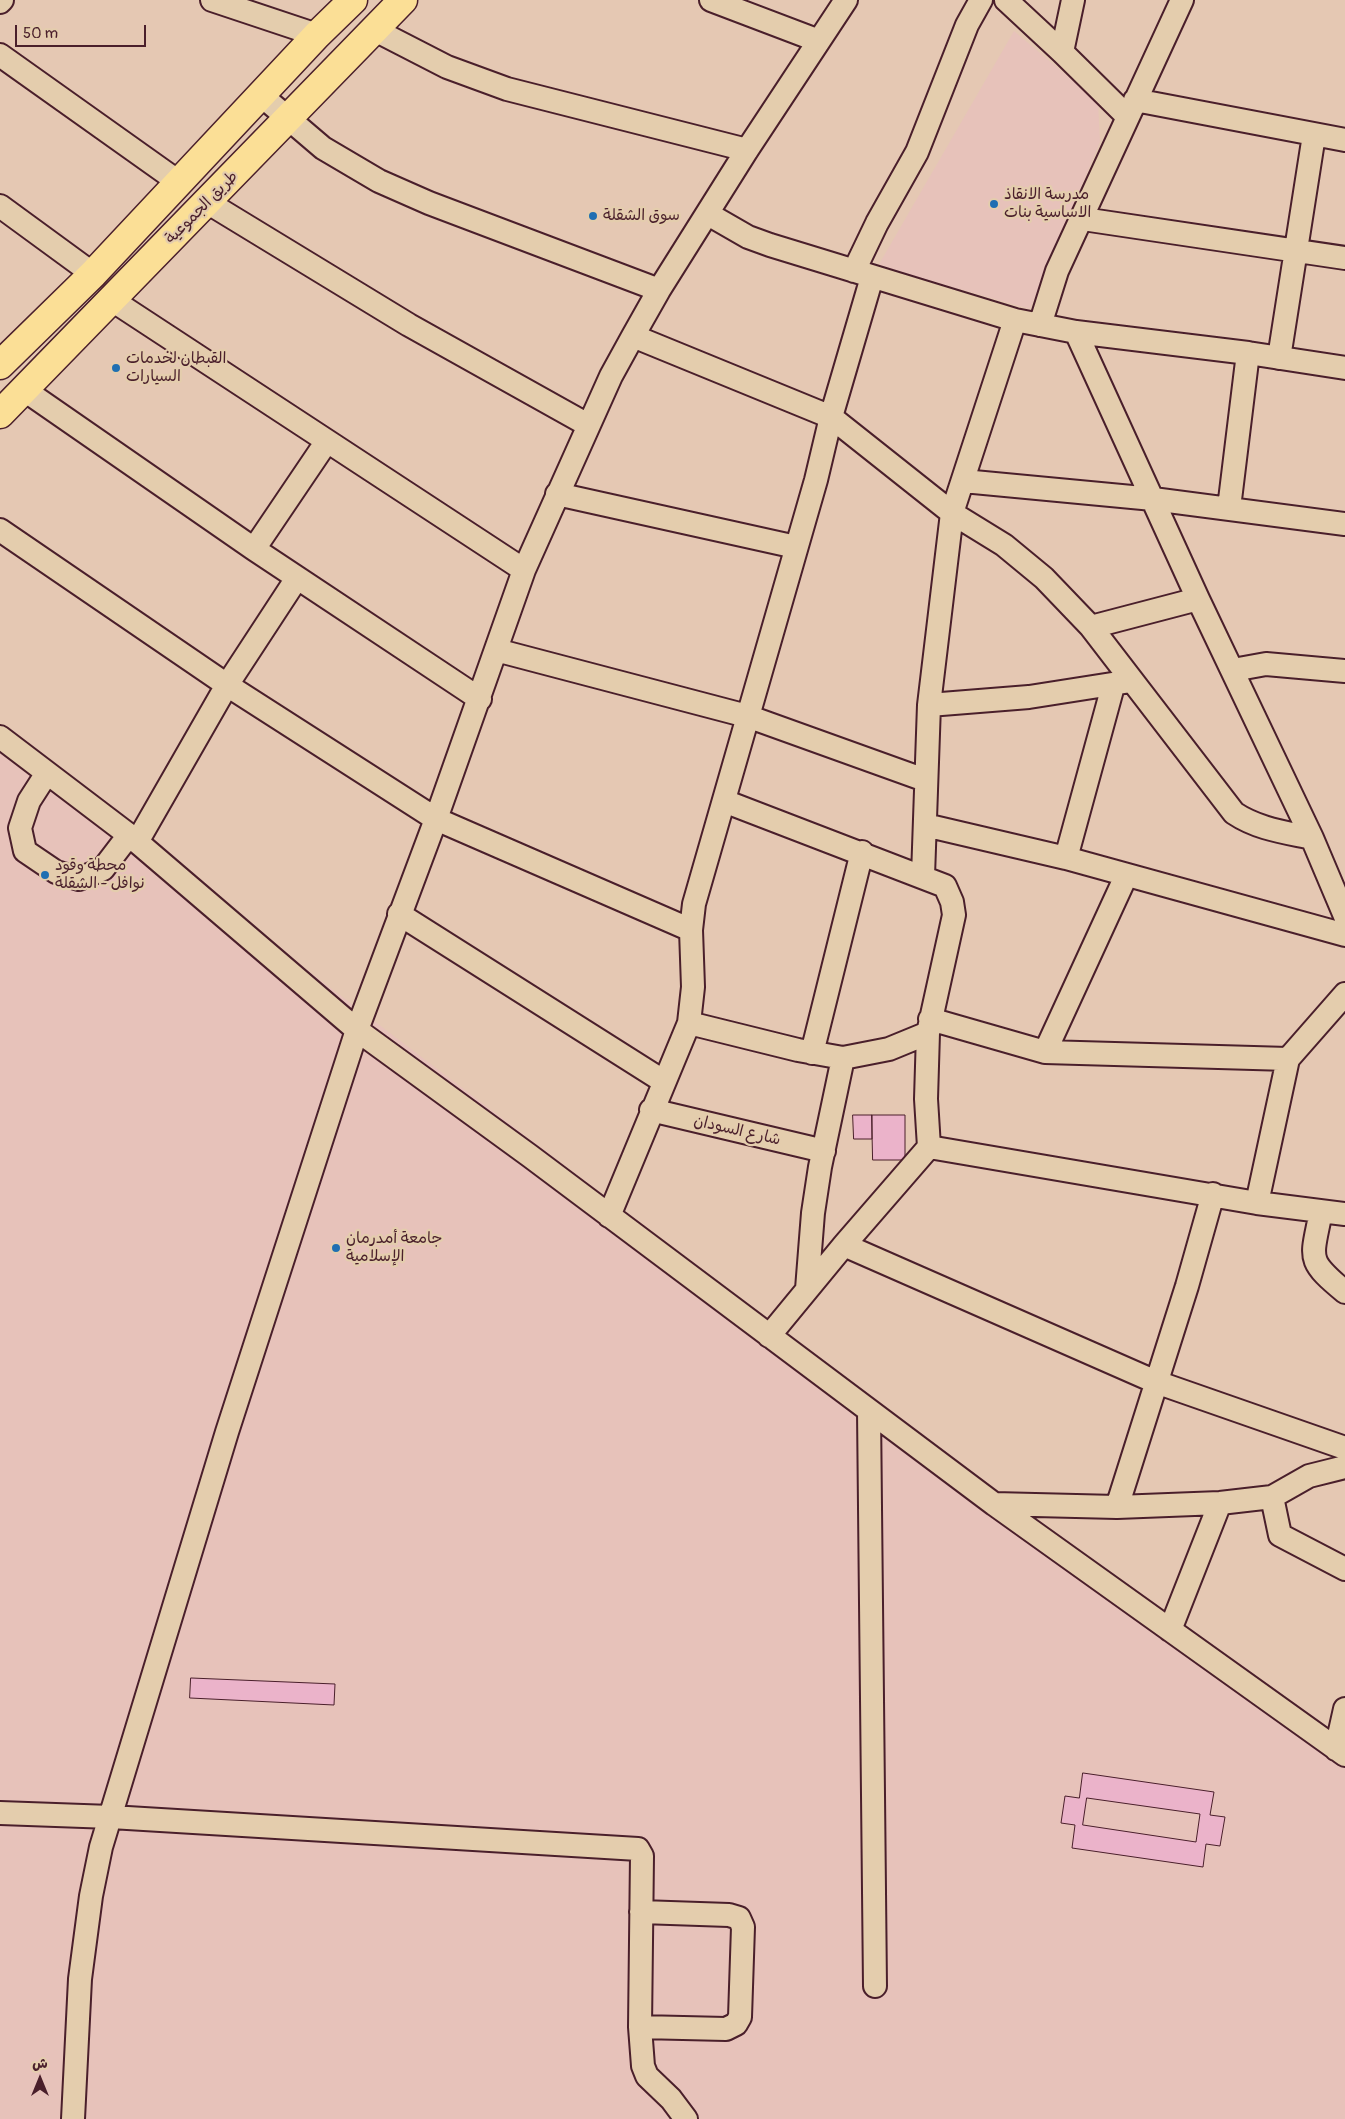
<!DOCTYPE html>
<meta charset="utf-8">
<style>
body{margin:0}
#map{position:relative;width:1345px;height:2119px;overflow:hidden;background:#e5c8b3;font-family:Pangolin,"Playpen Sans Arabic",sans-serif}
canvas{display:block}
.north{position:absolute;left:15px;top:2054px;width:50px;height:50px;-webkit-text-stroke:4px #e4cdad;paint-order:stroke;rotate:0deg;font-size:14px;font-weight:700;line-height:20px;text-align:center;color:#4a1f2b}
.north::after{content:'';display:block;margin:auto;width:18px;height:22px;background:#4a1f2b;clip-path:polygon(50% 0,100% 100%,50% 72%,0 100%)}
.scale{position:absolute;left:15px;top:25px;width:131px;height:22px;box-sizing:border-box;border:2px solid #4a1f2b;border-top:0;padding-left:6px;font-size:15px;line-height:18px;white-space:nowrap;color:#4a1f2b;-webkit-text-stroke:4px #e4cdad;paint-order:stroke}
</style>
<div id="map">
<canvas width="1345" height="2119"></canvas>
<div class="north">ش</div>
<div class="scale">50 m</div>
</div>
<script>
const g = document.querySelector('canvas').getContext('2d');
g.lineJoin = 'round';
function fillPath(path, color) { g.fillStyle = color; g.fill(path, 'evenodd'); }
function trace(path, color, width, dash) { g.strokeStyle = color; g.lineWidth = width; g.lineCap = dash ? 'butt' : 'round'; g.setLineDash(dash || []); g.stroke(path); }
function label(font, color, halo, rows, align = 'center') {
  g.font = font + ' Pangolin,"Playpen Sans Arabic",sans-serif'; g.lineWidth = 4.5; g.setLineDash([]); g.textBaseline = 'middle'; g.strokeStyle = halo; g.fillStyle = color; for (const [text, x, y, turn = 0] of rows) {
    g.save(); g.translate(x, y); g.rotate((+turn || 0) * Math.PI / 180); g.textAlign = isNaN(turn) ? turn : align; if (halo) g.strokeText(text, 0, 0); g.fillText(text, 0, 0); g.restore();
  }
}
fillPath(new Path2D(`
 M1014,31L1098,102L1100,142L1030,309L878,266Z
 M0,737L1345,1758V2119H0Z`), '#e7c2ba');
const building = new Path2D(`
 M853,1115H872V1139H854Z
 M872,1115H905V1160H873Z
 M191,1678L335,1684L334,1705L190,1698Z
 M1083,1773L1214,1792L1210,1815L1225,1817L1220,1846L1206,1844L1203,1867L1072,1848L1075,1825L1061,1823L1065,1796L1079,1798ZM1087,1798L1200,1814L1196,1842L1083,1825Z`);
fillPath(building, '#ebb3ca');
trace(building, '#4a1f2b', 1);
const minor = new Path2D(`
 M212,0L317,35
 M711,0L819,41
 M1006,0L1062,52L1128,117
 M0,2L2,0
 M375,30L447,67L507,89L747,150
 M1062,52L1073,0
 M0,55L180,183
 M262,96L323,148L379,181L429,203L659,290
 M1135,100L1345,140
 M207,202L409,325L588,425
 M0,206L93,274
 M708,214L748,237L770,245L1015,320L1076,332L1198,599L1312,838L1345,916
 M1083,219L1345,258
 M854,271L877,223L917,152L967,25L981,0
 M112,300L524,570
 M1040,325L1057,271L1182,0
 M1076,332L1248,353L1345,368
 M633,336L831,417L952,513L1004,545L1044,578L1091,627L1234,813C1258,829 1284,832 1312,838
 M1279,358L1314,135
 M23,389L254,549L480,699
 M963,481L1153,499L1345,524
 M557,494L796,547
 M1229,508L1248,353
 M0,530L227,685L436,819L691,930
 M254,549L327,441
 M1091,627L1198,599
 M496,650L747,716L925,780
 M1233,670L1266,664L1345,671
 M929,705L1029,697L1131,681
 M0,737L129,835L357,1030L530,1156L994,1504L1345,1755
 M47,773L29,801L20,828L25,851L56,872L79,879L103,869L129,835
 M724,801L945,886L952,902L954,915L928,1033L926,1099L929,1147
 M925,825L1066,858L1345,935
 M137,842L227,685L297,578
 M1066,858L1113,686
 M923,876L929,705L952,513L1015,320
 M399,914L663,1081
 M930,1019L1045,1052L1288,1059
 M689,1023L798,1050L843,1058L889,1049L928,1033
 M1045,1052L1126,876
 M812,1053L862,852
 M651,1110L824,1151
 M1257,1203L1288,1059L1345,994
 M1321,1211C1312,1259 1305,1259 1345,1292
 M609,1216L689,1023L693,987L691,930L694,904L816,480L831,417L872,277
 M844,1245L929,1147L1257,1203L1345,1214
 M807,1289L813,1213L820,1167L843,1058
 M769,1336L844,1245L1156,1382L1345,1448
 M869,1411L875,1986
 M1272,1497L1280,1535L1345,1569
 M994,1504L1117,1507L1220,1503L1272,1497L1309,1476L1345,1467
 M1117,1507L1187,1286L1213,1194
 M1170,1630L1220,1503
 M1336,1749L1345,1709
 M0,1813L111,1817L638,1849L642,1856L640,2027L643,2066L647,2076L671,2099L686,2119
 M640,2027L726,2029L736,2024L740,2017L743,1927L739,1918L729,1915L641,1912
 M73,2119L80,1979L91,1896L101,1847L227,1432L357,1030L436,819L524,570L611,376L633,336L659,290L747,150L846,0`);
const major = new Path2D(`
 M0,365L93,274L317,35L353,0
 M0,414L403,0`);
trace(minor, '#4a1f2b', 26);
trace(major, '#4a1f2b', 31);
trace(minor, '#e4cdad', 22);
trace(major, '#fbdf96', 28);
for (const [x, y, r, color] of [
 [994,204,5,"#1f6fb2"],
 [593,216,5,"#1f6fb2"],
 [116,368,5,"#1f6fb2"],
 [45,875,5,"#1f6fb2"],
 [336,1248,5,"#1f6fb2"]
]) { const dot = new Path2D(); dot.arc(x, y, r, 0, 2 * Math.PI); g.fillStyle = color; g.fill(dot); trace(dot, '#e4cdad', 2); }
label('16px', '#4a1f2b', '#e4cdad', [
 ["مدرسة الانقاذ",1004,195],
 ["الاساسية بنات",1004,213],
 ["سوق الشقلة",603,216],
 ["القبطان لخدمات",126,359],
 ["السيارات",126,377],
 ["محطة وقود",55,866],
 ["نوافل - الشقلة",55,884],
 ["جامعة أمدرمان",346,1239],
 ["الإسلامية",346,1257]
], 'left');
label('16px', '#4a1f2b', '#e4cdad', [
 ["طريق الجموعية",202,208,-45],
 ["شارع السودان",737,1131,13]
]);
</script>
